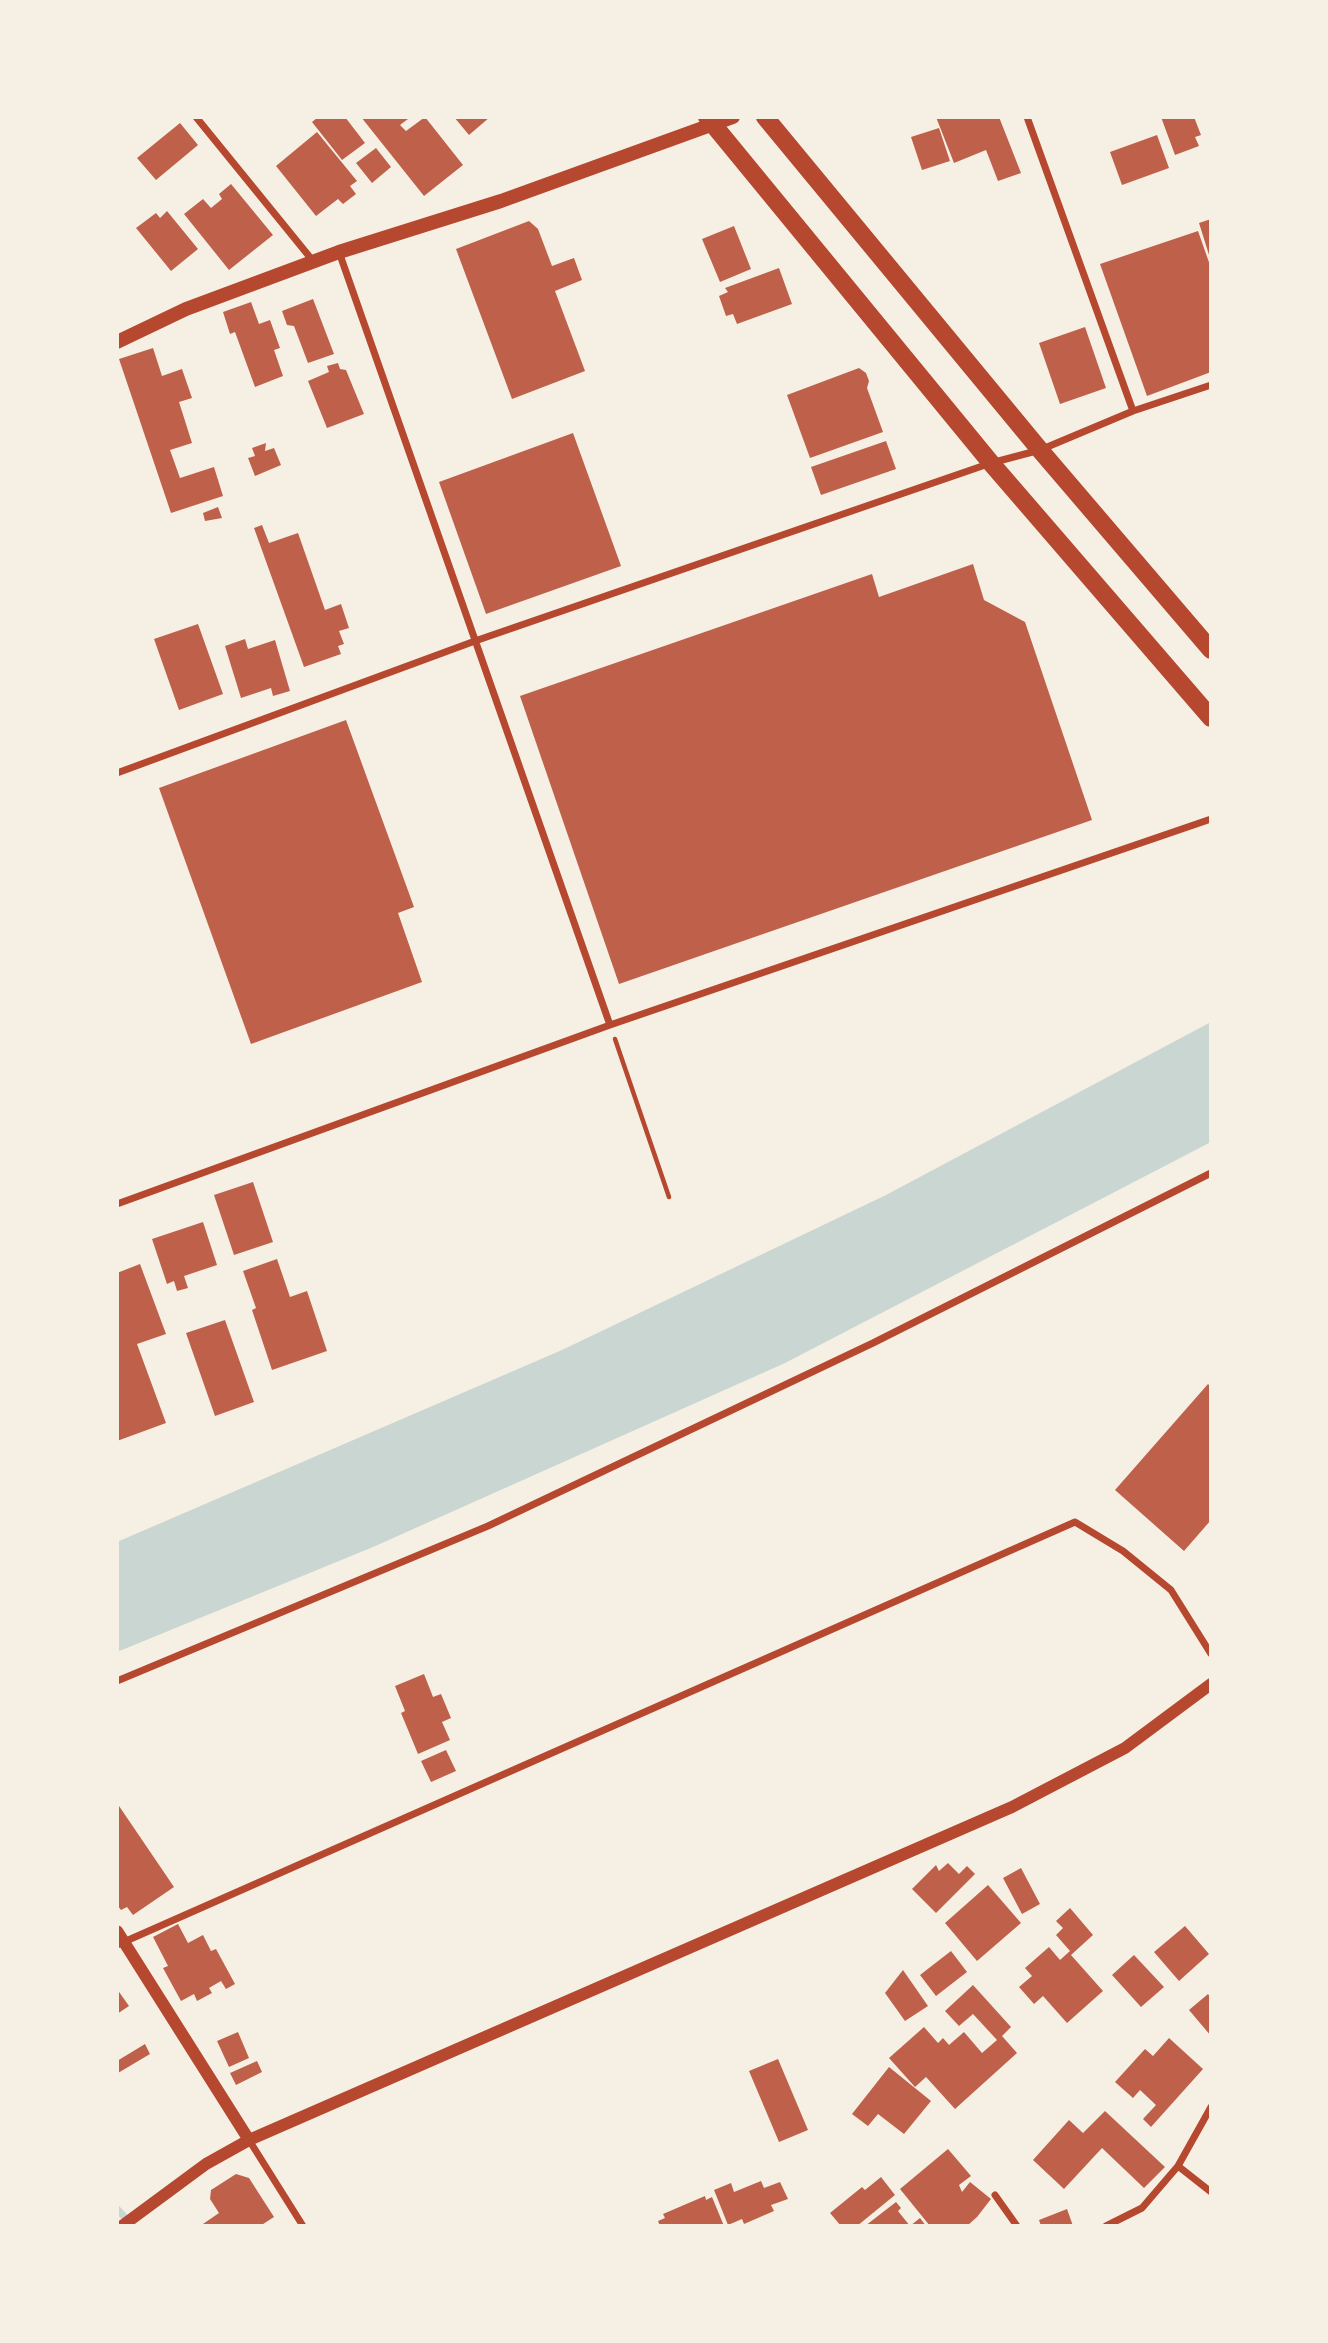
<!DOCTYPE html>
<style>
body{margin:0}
#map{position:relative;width:1328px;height:2343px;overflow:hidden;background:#f6efe4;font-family:"Archivo Narrow",sans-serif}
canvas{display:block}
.frame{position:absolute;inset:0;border:119px solid #f6efe4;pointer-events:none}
</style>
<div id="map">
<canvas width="1328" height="2343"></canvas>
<div class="frame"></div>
</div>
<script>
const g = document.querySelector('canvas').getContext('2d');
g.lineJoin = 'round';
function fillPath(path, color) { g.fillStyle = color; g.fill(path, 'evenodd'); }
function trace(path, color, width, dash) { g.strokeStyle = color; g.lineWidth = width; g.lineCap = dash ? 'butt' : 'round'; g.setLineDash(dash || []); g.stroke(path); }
fillPath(new Path2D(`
 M1211,1022V1142L785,1363L373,1547L117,1652V1542L562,1350L886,1195Z`), '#c9d6d2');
trace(new Path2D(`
 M117,2209L133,2226`), '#c9d6d2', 7);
fillPath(new Path2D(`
 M318,117H345L365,143L342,160L312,122Z
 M361,117H406L408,119L400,125L406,131L425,117L463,165L424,196Z
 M454,117H490L469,135Z
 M936,117H999L1021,173L998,181L986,150L954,163Z
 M1161,117H1194L1201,135L1195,137L1199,146L1175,155Z
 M180,123L198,145L156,180L137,158Z
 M939,128L950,161L922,170L911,137Z
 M317,132L357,181L350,186L356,194L343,204L338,199L316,216L276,166Z
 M1157,135L1169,168L1122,185L1110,152Z
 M376,148L391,167L372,183L356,163Z
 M231,184L273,235L229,270L184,214L203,199L211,208L222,199L219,194Z
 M167,211L198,249L171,271L136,228L156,213L160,218Z
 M1211,219V258H1210L1199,223Z
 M529,221L538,229L552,266L574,258L582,280L555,291L585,371L512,399L456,249Z
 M734,226L751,269L720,282L702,239Z
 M1198,231L1211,268V372L1147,396L1100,264Z
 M779,268L792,304L737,324L733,314L726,316L719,296L728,292L725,288Z
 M313,299L334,354L308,363L294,326L287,325L282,311Z
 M251,302L259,324L270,320L280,348L274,350L283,376L255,387L235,332L230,334L223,312Z
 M1085,327L1106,388L1060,404L1039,343Z
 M153,348L162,376L182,369L192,398L179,402L192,443L170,450L180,478L214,467L223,496L171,513L119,359Z
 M338,363L340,369L346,370L364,414L327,428L308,381L329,372L327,366Z
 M859,368L866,373L869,381L867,388L883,432L810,458L787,395Z
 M573,433L621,566L486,614L439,482Z
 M886,441L896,469L821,495L811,467Z
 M266,443L265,451L274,448L281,465L255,476L248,458L255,456L252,448Z
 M218,507L222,518L205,521L203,513Z
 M262,525L269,543L298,533L325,610L341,604L349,628L339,631L344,644L338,646L341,654L304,667L254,528Z
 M973,564L984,600L1025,622L1092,820L619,984L520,696L872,574L879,597Z
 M198,624L223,694L179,710L154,639Z
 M245,639L248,649L275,640L290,691L273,696L271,688L241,698L225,646Z
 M346,720L414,907L398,913L422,982L251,1044L159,788Z
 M253,1182L273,1242L234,1255L214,1195Z
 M203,1222L217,1265L184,1276L188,1288L177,1291L174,1281L167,1284L152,1239Z
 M277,1259L290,1297L307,1291L327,1351L272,1370L252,1310L256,1308L243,1271Z
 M140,1264L166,1334L137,1344L166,1423L117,1441V1273Z
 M225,1320L254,1402L215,1416L186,1333Z
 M1208,1384L1211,1387V1520L1184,1551L1115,1490Z
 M424,1674L433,1697L441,1694L451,1718L442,1722L450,1740L418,1754L401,1713L405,1711L395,1686Z
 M446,1750L456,1771L431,1782L421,1761Z
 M117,1803L174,1887L133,1915L127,1907L121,1910L117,1905Z
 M948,1863L959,1874L967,1866L975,1874L936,1913L912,1889L936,1865L939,1871Z
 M1021,1868L1040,1904L1022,1914L1003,1878Z
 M988,1885L1021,1923L977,1961L945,1923Z
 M1070,1908L1093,1935L1071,1955L1103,1991L1067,2023L1043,1996L1034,2004L1019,1987L1032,1976L1025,1968L1049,1947L1060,1960L1070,1951L1056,1935L1063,1928L1056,1921Z
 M178,1924L188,1943L203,1935L211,1951L216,1949L235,1984L226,1989L221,1981L209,1988L212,1993L197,2001L194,1994L181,2001L163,1968L168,1966L153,1937Z
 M1185,1926L1209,1954L1179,1981L1154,1952Z
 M951,1951L967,1972L936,1996L920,1975Z
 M1134,1955L1164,1987L1141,2007L1112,1975Z
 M903,1970L928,2006L905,2021L885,1993Z
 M973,1985L1011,2027L1002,2036L1017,2053L955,2109L926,2077L915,2087L889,2058L924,2027L938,2043L943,2038L949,2045L964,2032L982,2053L997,2040L973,2014L959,2026L945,2011Z
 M117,1989L129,2006L117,2014Z
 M1208,1994L1211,1998V2036L1189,2010Z
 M238,2032L249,2058L229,2067L217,2041Z
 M1169,2038L1203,2069L1151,2127L1143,2119L1156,2105L1140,2090L1133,2098L1115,2082L1145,2049L1153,2056Z
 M145,2044L150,2054L118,2073L117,2061Z
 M778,2059L808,2130L779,2142L749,2071Z
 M257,2061L262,2072L236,2085L230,2073Z
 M889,2067L931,2101L904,2134L878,2114L868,2126L852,2114Z
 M1105,2111L1165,2167L1144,2188L1102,2148L1064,2189L1033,2160L1069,2120L1083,2133Z
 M948,2149L971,2176L959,2185L962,2192L970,2182L991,2199L977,2217L967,2226H930L900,2189Z
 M236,2174L249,2178L274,2217L260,2226H200L219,2213L210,2199L211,2190Z
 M881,2177L895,2195L857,2226H841L830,2213L862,2187L865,2190Z
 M761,2181L764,2188L780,2182L788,2199L771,2205L774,2211L744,2224L742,2219L728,2225L714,2190L731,2183L734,2192Z
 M705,2196L706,2200L712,2197L724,2226H660L658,2221L665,2218L663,2214Z
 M896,2202L901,2208L898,2211L910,2226H865Z
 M1067,2209L1073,2226H1041L1039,2220Z
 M920,2218L926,2226H910Z`), '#bf614a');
trace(new Path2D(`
 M615,1039L669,1197`), '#b5482f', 4.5);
trace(new Path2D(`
 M196,117L313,261
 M1027,117L1133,411
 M339,252L610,1025
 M117,773L475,641L991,463L1040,450L1133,411L1211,385
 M117,1204L610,1025L1211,819
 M117,1681L488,1526L873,1343L1211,1173
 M117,1945L1075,1522L1123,1551L1171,1590L1211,1654
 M249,2140L303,2226
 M1178,2166L1211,2192
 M995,2195L1017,2226
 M1106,2226L1142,2208L1178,2166L1211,2107`), '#b5482f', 7);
trace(new Path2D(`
 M117,1931L249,2140
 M122,2226L206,2164L249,2140L1012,1807L1125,1748L1211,1684`), '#b5482f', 12);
trace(new Path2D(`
 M117,342L186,309L339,252L501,201L733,117`), '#b5482f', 14);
trace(new Path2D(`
 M707,117L991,463L1211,718
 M765,117L1040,450L1211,650`), '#b5482f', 18);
</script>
